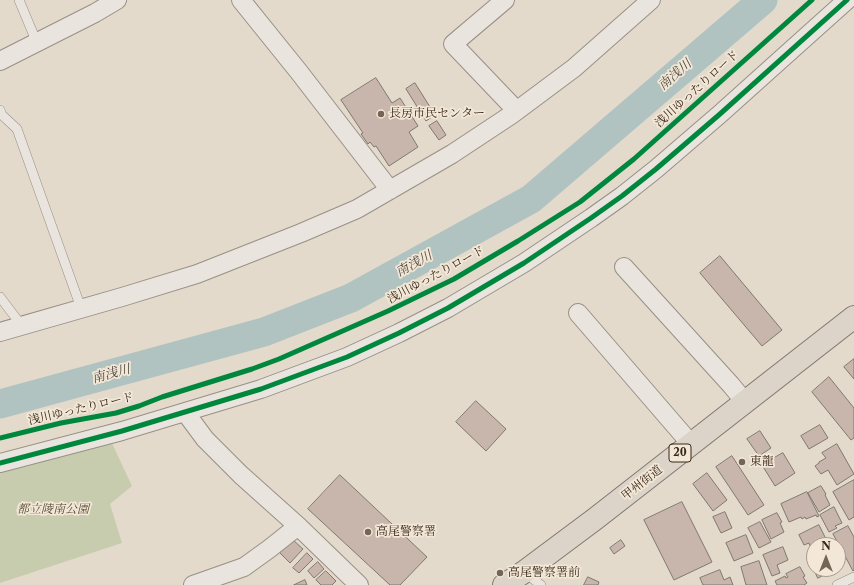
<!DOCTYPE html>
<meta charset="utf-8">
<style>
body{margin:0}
#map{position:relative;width:854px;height:585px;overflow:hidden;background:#e3dacc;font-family:"Libre Caslon Text",serif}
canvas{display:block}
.north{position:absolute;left:806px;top:537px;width:40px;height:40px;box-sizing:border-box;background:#f3e8d7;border:1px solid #a99a8b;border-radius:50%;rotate:0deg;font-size:11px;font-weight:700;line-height:16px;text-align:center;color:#392618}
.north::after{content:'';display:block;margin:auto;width:14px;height:18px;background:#746557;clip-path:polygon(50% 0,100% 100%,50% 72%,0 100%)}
</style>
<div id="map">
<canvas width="854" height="585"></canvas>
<div class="north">N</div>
</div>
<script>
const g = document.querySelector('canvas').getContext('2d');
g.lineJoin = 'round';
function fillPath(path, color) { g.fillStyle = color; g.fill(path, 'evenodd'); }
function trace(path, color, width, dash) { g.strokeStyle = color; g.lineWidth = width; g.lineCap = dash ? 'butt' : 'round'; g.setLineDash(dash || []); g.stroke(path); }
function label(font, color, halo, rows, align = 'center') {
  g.font = font + ' "Libre Caslon Text","Noto Serif JP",serif'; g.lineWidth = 3.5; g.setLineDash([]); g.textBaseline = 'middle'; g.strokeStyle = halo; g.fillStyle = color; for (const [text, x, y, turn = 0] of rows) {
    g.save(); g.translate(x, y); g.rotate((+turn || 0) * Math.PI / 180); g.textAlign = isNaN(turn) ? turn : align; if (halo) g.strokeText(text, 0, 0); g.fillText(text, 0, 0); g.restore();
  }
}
fillPath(new Path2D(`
 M111,441L132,486L110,504L122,543L0,583V471Z`), '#c8ccaf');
trace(new Path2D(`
 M0,404L264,332L351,298L531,199L763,0`), '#b1c3c0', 29);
const building = new Path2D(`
 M376,78L392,103L400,98L418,126L409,132L418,147L389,166L376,146L374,147L370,142L368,144L361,134L363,133L341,100Z
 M415,83L435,115L426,121L406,89Z
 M437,121L446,135L439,140L429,126Z
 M720,256L782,330L762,346L700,273Z
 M854,359V379L844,367Z
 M829,377L854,408V438L851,440L812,392Z
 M476,401L506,429L486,451L456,422Z
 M820,425L828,438L809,449L801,436Z
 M760,431L771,448L759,456L747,439Z
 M837,444L854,474L837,485L828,470L821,474L815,466L819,463V462L826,458L822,453Z
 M783,453L795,473L775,486L762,465Z
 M732,456L764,505L748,515L716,467Z
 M707,473L727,500L713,511L693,484Z
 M340,475L427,557L400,585H390L308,509Z
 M854,480V517L849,520L833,492Z
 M821,486L826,494L825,495L830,505L819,512L808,493Z
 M807,492L819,516L817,517L816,515L806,519L805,517L802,519L801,517L789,522L781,504Z
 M682,502L712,562L674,580L644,520Z
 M834,507L842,523L835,526L837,528L829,532L820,515Z
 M725,512L732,528L721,533L713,517Z
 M777,513L782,522L780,523L784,532L771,539L762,520Z
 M760,522L771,542L759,548L748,528Z
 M819,525L828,543L823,545H814V550L812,551L809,543L804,545L799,535Z
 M848,526L854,537V570L853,571L833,534Z
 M746,535L753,553L734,561L726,543Z
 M293,540L303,549L290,563L280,553Z
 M621,540L625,546L614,554L610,548Z
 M783,547L788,560L777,565L780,573L772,576L763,555Z
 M307,553L313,559L299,573L293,568Z
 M838,555L843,565L838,568Z
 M814,558V569L810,560Z
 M759,561L767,585H746L741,567Z
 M318,562L324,569L314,578L308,571Z
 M800,567L805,576L803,577L807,583L804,585H777L775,581L785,576L786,578L788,577L786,574Z
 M814,569H836L818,578Z
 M720,570L724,580L730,577L733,585H703L700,578Z
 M326,571L336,581L332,585H321L316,580Z
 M588,577L599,582L598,585H584Z
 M305,580L307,585H294Z`);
fillPath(building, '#c8b6ad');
trace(building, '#7f786f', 1);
const lane = new Path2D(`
 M19,0L37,43
 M0,110L2,115L17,129L81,308
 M0,297L22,326
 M524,572L541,585
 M837,585L854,577`);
const street = new Path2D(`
 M241,0L299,72L390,190
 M505,0L453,44L516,110
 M0,61L95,13L117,0
 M624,267L731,385L745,402
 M578,313L691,444
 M0,332L122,297L197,274L301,233L357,209L452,154L511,115L574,68L651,0
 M185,412L205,439L241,475L298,526L359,585
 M0,463L122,431L261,389L347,357L399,333L448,308L524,263L591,218L622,196L656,169L720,114L847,0
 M193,585L244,567L269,549L298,526`);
const highway = new Path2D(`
 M504,585L524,572L595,519L854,317`);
trace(lane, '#989087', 10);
trace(street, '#989087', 20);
trace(highway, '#7f786f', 24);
trace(lane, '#e9e4dd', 9);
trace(street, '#e9e4dd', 18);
trace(highway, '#dcd4c9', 22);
trace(new Path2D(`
 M0,438L61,423L116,413L139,406L162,397L252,369L279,359L388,311L454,279L518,241L580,202L634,159L812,0
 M0,463L122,431L261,389L347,357L399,333L448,308L524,263L591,218L622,196L656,169L720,114L847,0`), '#00873e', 5);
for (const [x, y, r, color] of [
 [381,114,4,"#746557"],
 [742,462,4,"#746557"],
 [368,532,4,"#746557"],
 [500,573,4,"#746557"]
]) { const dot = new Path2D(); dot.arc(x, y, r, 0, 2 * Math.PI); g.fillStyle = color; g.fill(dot); trace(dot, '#f3e8d7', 1.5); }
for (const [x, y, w] of [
 [680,453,22]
]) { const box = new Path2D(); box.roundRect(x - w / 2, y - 9, w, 18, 3); g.fillStyle = '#f3e8d7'; g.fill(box); trace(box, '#392618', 1); }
label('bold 11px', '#392618', null, [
 ["20",680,453]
]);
label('12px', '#392618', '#f3e8d7', [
 ["浅川ゆったりロード",697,89,-42],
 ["浅川ゆったりロード",436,275,-28],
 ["浅川ゆったりロード",81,409,-13],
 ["甲州街道",642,483,-38]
]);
label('12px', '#392618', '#f3e8d7', [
 ["長房市民センター",389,114],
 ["東龍",750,462],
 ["高尾警察署",376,532],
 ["高尾警察署前",508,573]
], 'left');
label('italic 12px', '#574d38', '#f3e8d7', [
 ["都立陵南公園",53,510]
]);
label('italic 13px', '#524b41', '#f3e8d7', [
 ["南浅川",675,75,-41],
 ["南浅川",414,264,-29],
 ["南浅川",111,374,-15]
]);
</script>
